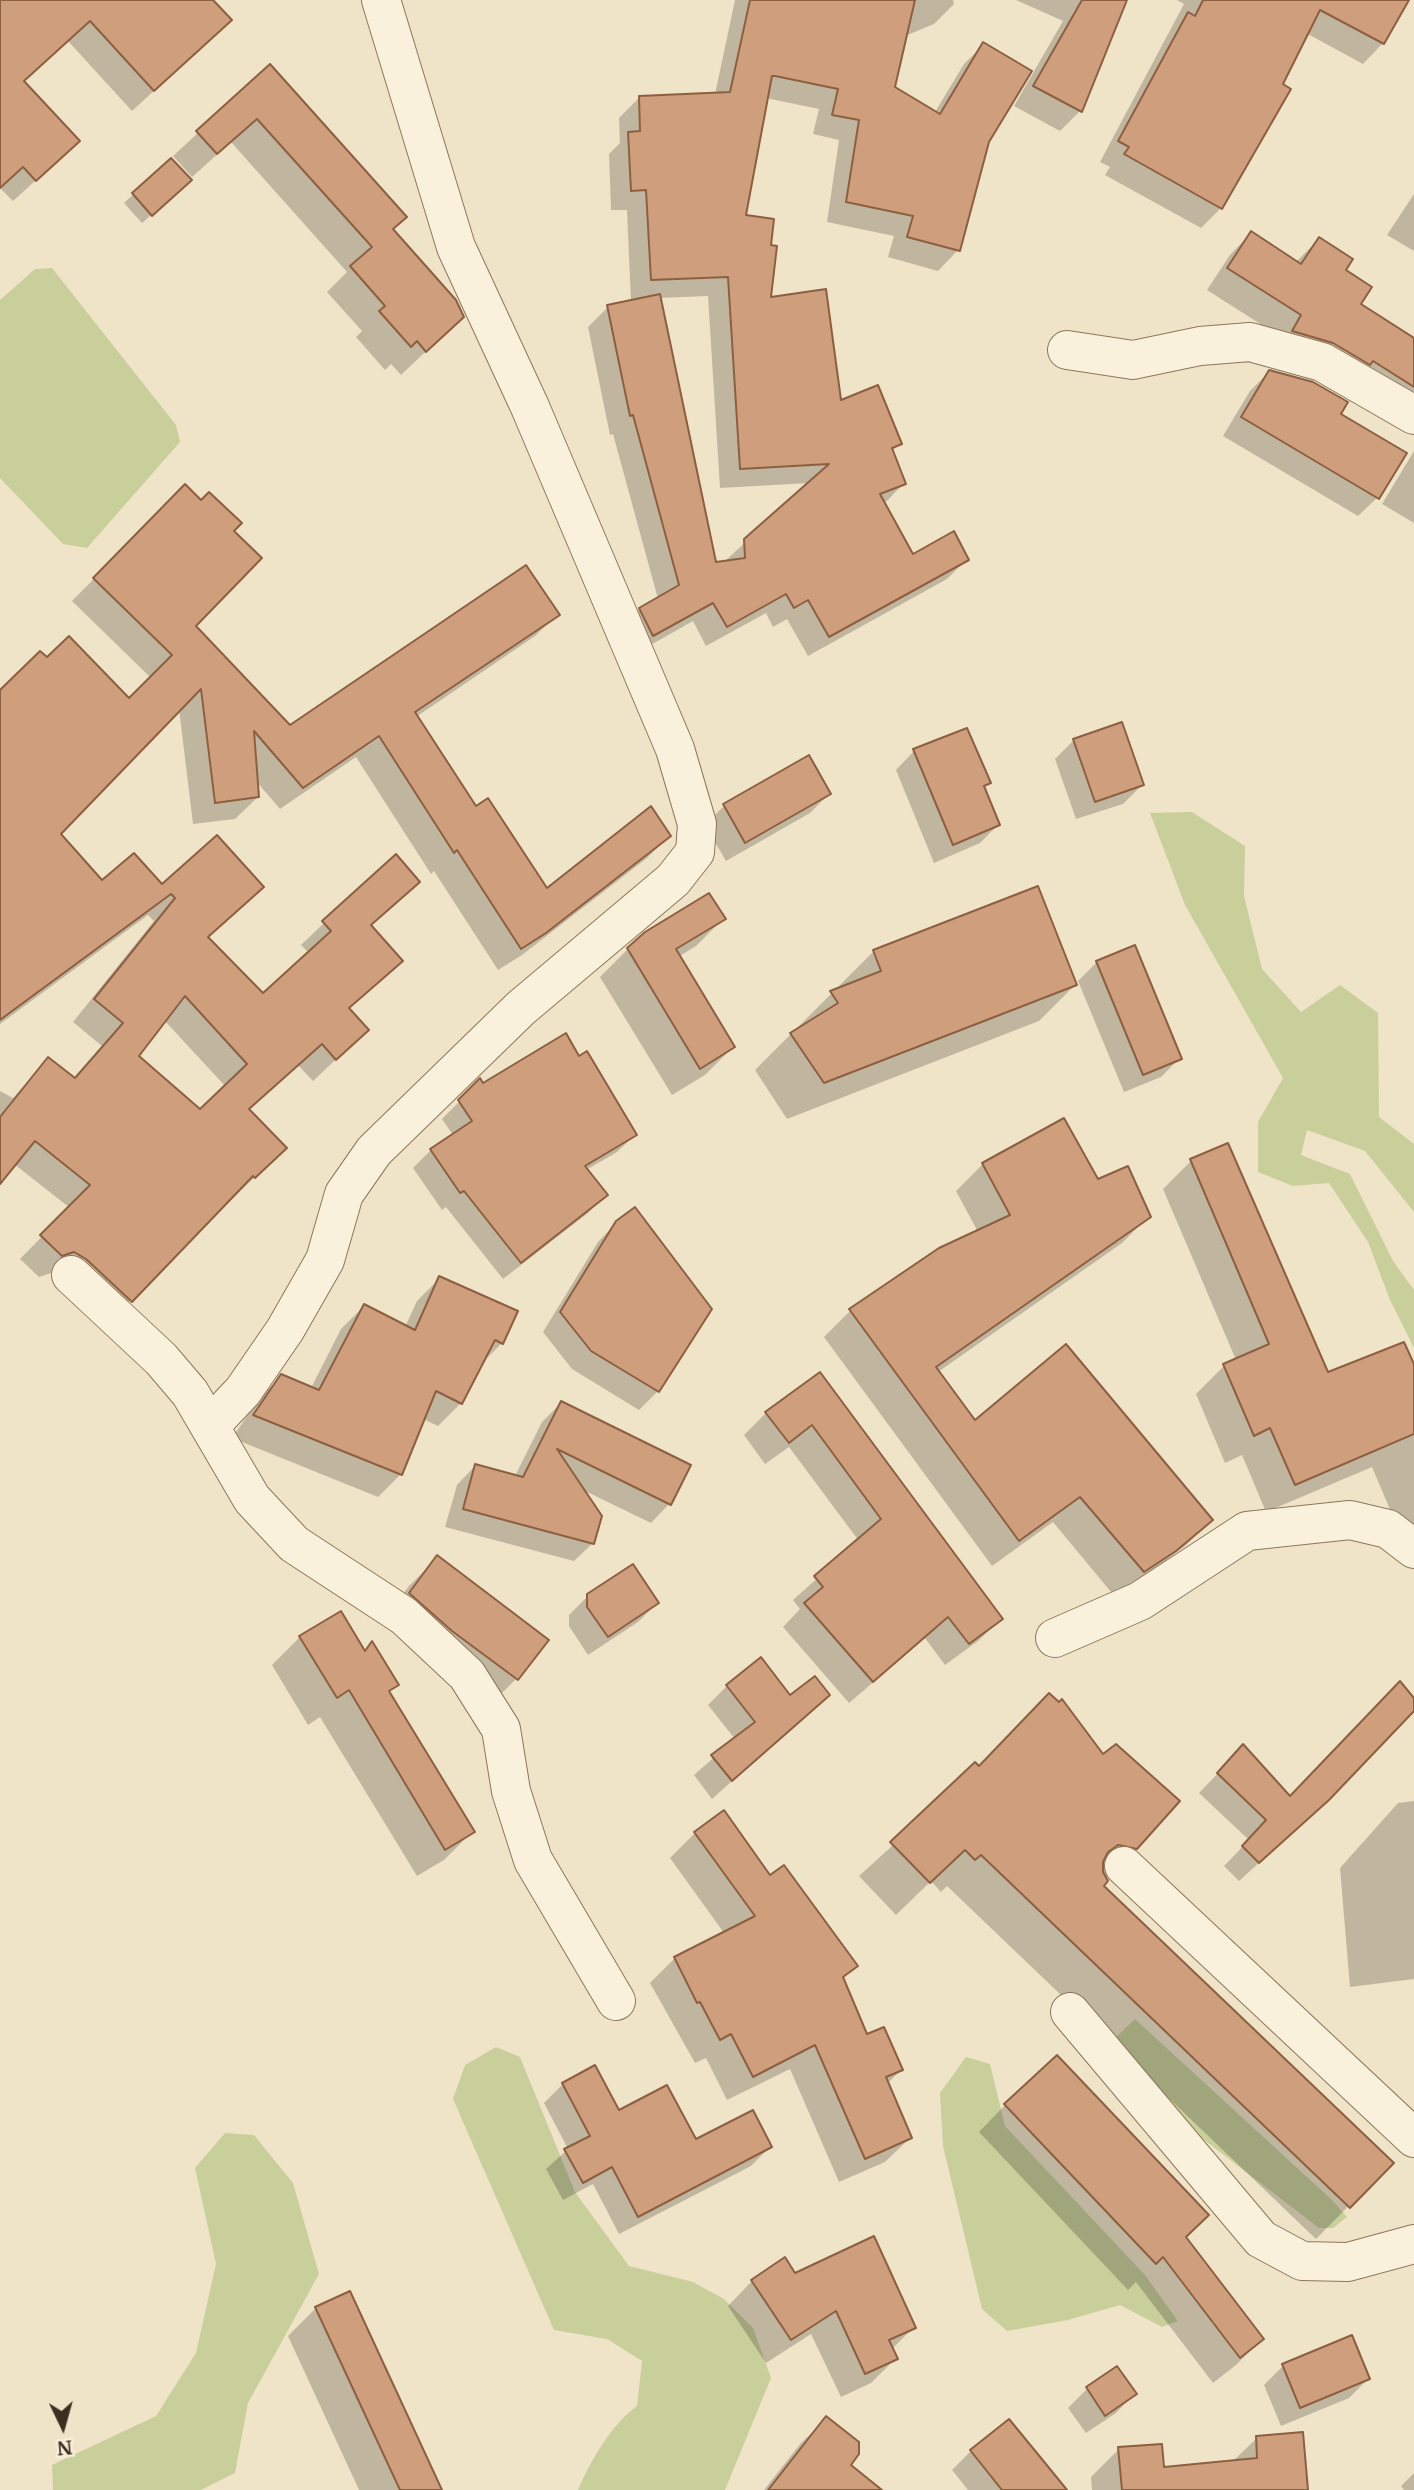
<!DOCTYPE html>
<style>
body{margin:0}
#map{position:relative;width:1414px;height:2490px;overflow:hidden;background:#f0e4c8;font-family:Merriweather,serif}
canvas{display:block}
.north{position:absolute;left:28px;top:2392px;width:70px;height:70px;-webkit-text-stroke:5px #f7eed8;paint-order:stroke;rotate:175deg;font-size:19px;font-weight:700;line-height:28px;text-align:center;color:#3d2e20}
.north::after{content:'';display:block;margin:auto;width:24px;height:32px;background:#3d2e20;clip-path:polygon(50% 0,100% 100%,50% 72%,0 100%)}
</style>
<div id="map">
<canvas width="1414" height="2490"></canvas>
<div class="north">N</div>
</div>
<script>
const g = document.querySelector('canvas').getContext('2d');
g.lineJoin = 'round';
function fillPath(path, color) { g.fillStyle = color; g.fill(path, 'evenodd'); }
function trace(path, color, width, dash) { g.strokeStyle = color; g.lineWidth = width; g.lineCap = dash ? 'butt' : 'round'; g.setLineDash(dash || []); g.stroke(path); }
fillPath(new Path2D(`
 M52,268L176,425L180,442L87,548L63,544L0,478V300L35,269Z
 M1192,812L1245,846L1244,896L1262,969L1301,1012L1340,985L1378,1013L1379,1117L1414,1144V1212L1365,1151L1307,1130L1301,1155L1350,1174L1393,1261L1414,1290V1348L1390,1300L1368,1242L1329,1183L1293,1186L1258,1172V1122L1283,1078L1185,905L1150,813Z
 M1135,2019L1332,2200L1347,2217L1333,2228H1319L1203,2139L1115,2038Z
 M496,2047L520,2057L575,2192L629,2266L693,2282L724,2299L753,2328L771,2378L725,2490H578C591,2460 611,2425 637,2406L642,2361L607,2339L554,2330L453,2099L465,2065Z
 M966,2057L990,2064L1005,2126L1145,2275L1178,2321L1162,2327L1120,2305L1068,2320L1007,2331L982,2309L943,2146L940,2093Z
 M225,2133L254,2135L293,2183L319,2274L248,2403L235,2473L201,2490H53L52,2465L156,2416L196,2353L216,2264L195,2168Z`), '#c9cf9b');
fillPath(new Path2D(`
 M0,0H211L208,41L132,111L68,41L23,82L56,162L13,201L0,188Z
 M735,0H953L954,4L934,24L905,36L893,88L935,112L964,64L984,44L987,142L958,250L938,271L888,257L894,236L827,222L839,140L813,134L819,109L766,98L744,217L769,299L840,402L900,444L891,452L904,483L884,504L913,556L967,559L947,579L808,656L787,619L773,627L766,613L706,646L693,621L633,655L620,629L640,609L658,599L613,434L610,435L588,327L608,307L631,302L627,210H611L609,154L620,143L619,118L639,98L715,94ZM708,296L720,488L810,483L725,561L715,564L659,298Z
 M1016,0H1125L1080,111L1060,131L1014,106L1063,21Z
 M1177,0H1407L1383,43L1363,64L1306,33L1221,208L1201,228L1105,175L1110,167L1100,162L1184,4Z
 M270,66L391,230L462,317L401,375L391,364L385,370L356,337L362,331L327,292L347,272L231,142L192,177L173,156Z
 M171,160L181,189L142,223L124,203Z
 M1414,194V251L1387,235Z
 M1251,233L1296,262L1319,239L1343,271L1359,305L1414,340V422L1207,290L1230,255Z
 M1269,372L1339,415L1377,498L1358,516L1223,436L1250,391Z
 M1414,451V523L1382,504Z
 M185,487L232,532L193,626L290,728L558,614L535,636L416,717L475,808L546,890L669,836L647,858L522,955L498,970L434,871L431,874L356,757L280,809L256,781L258,797L235,819L193,824L179,709L58,834L102,883L262,887L207,938L263,995L309,953L301,945L324,923L418,882L370,926L401,960L348,1009L367,1030L313,1081L298,1065L248,1110L262,1170L232,1199L230,1197L108,1323L64,1281L51,1273L39,1277L20,1259L70,1208L14,1164L0,1182V1091L13,1098L48,1059L73,1079L102,1046L73,1022L154,921L148,915L0,1024V692L47,660L129,700L151,678L72,601ZM164,1020L226,1087L200,1112L136,1056Z
 M1074,740L1142,785L1123,804L1076,819L1055,759Z
 M914,751L989,783L983,788L998,825L980,843L934,863L896,770Z
 M808,758L829,794L810,813L726,861L705,825L724,806Z
 M724,918L696,946L678,957L733,1047L705,1075L672,1095L600,977L628,949Z
 M874,951L1075,985L1039,1021L787,1119L755,1070Z
 M1097,962L1180,1058L1161,1077L1124,1092L1078,981Z
 M579,1058L635,1135L617,1152L586,1170L605,1195L588,1213L503,1279L446,1207L442,1210L413,1168L431,1150L453,1135L442,1119L480,1081L483,1085Z
 M1064,1120L1097,1182L1149,1216L1122,1243L938,1372L975,1423L1211,1520L1185,1546L1116,1598L1053,1522L992,1566L824,1337L850,1311L940,1249L978,1232L956,1191L983,1164Z
 M1191,1161L1327,1374L1414,1368V1566L1372,1467L1266,1512L1242,1455L1225,1463L1196,1394L1224,1366L1236,1360L1163,1189Z
 M617,1222L658,1391L639,1410L572,1369L543,1332L598,1242Z
 M440,1278L502,1343L481,1364L461,1403L438,1426L423,1419L401,1474L378,1497L232,1438L258,1400L281,1376L311,1388L341,1329L364,1306L405,1327L417,1301Z
 M820,1374L1001,1619L978,1641L945,1665L925,1638L849,1703L783,1627L800,1609L793,1600L859,1541L789,1447L765,1464L744,1435L766,1413Z
 M561,1403L669,1504L651,1523L581,1489L593,1543L574,1561L445,1527L457,1485L475,1466L515,1476L542,1422Z
 M437,1558L546,1640L516,1679L488,1707L382,1622L409,1586Z
 M588,1596L657,1603L638,1622L588,1655L569,1626V1615Z
 M300,1637L364,1652L372,1644L397,1684L388,1693L472,1832L444,1860L417,1876L320,1717L308,1725L272,1665Z
 M727,1686L790,1697L828,1695L712,1799L694,1775L735,1739L708,1705Z
 M1243,1747L1308,1818L1239,1881L1224,1866L1249,1840L1199,1793Z
 M1103,1756L1136,1848L1105,1879L1102,1886L1391,2163L1316,2239L947,1886L941,1892L931,1881L896,1915L859,1876L978,1768Z
 M1414,1801V1979L1350,1987L1340,1868L1398,1803Z
 M724,1813L770,1877L856,1965L842,1980L866,2037L901,2070L887,2084L910,2138L885,2162L839,2182L790,2069L727,2100L706,2058L695,2063L650,1983L675,1958L724,1933L670,1858L695,1833Z
 M594,2068L618,2112L695,2141L770,2147L751,2166L619,2234L593,2184L563,2200L546,2169L568,2149L544,2103L563,2084Z
 M1005,2105L1184,2237L1262,2339L1236,2365L1213,2383L1136,2282L1128,2290L979,2132Z
 M795,2275L914,2327L891,2350L895,2359L871,2383L841,2397L811,2334L766,2363L728,2306L752,2281Z
 M316,2308L440,2490H359L288,2336Z
 M1283,2366L1368,2379L1349,2398L1281,2426L1264,2385Z
 M1117,2369L1134,2394L1116,2413L1086,2433L1068,2408L1087,2389Z
 M826,2419L848,2465L879,2490H764L801,2443Z
 M1257,2438L1306,2490H1092L1091,2477L1119,2449L1162,2468L1232,2462Z
 M971,2451L1065,2490H968L952,2470Z
 M1414,2473V2490H1404L1401,2486Z`), '#0003');
const building = new Path2D(`
 M0,0H213L232,20L154,91L90,21L24,81L80,141L36,181L23,167L0,188Z
 M750,0H915L895,87L940,114L983,42L1032,71L989,142L960,251L907,237L913,216L846,202L859,120L832,115L838,89L775,76H772L746,215L774,219L771,245L777,246L771,297L826,289L841,400L878,385L902,444L892,448L906,484L880,494L913,554L954,531L969,560L829,637L808,600L794,608L786,594L727,627L713,603L653,636L639,608L679,585L633,415L630,416L607,305L660,294L716,562L745,558L744,539L829,464L740,469L728,277L651,280L646,190L631,191L628,132L640,131L639,96L730,92Z
 M1082,0H1127L1082,112L1033,86Z
 M1203,0H1409L1384,44L1320,10L1283,84L1291,89L1222,209L1124,154L1129,147L1118,141L1188,12L1195,16Z
 M270,64L407,217L393,229L456,300L464,317L426,352L417,341L411,347L379,311L385,306L350,266L372,247L257,119L217,154L196,131Z
 M171,158L192,180L152,216L132,193Z
 M1251,231L1301,264L1319,237L1353,259L1346,270L1372,287L1361,304L1414,338V387L1373,361L1370,365L1333,343L1292,331L1301,315L1227,268Z
 M1269,370L1313,382L1348,402L1341,414L1407,453L1379,499L1241,417Z
 M185,484L201,500L209,492L242,523L234,531L262,558L196,626L290,725L526,565L560,615L415,712L476,806L488,798L547,888L651,806L671,836L546,933L521,949L457,850L454,853L379,736L303,788L254,731L259,797L215,803L201,689L61,834L102,880L134,853L162,884L217,835L264,887L208,937L263,993L331,931L322,921L396,854L420,882L371,925L403,961L349,1008L369,1030L336,1060L322,1044L249,1109L287,1148L255,1178L253,1176L132,1302L86,1259L74,1252L62,1256L40,1235L90,1185L35,1141L0,1184V1117L48,1057L75,1078L123,1023L94,999L175,898L171,894L0,1020V690L40,651L47,657L69,636L129,698L172,655L93,578ZM185,996L247,1064L200,1109L139,1056Z
 M1122,722L1144,785L1095,802L1073,739Z
 M967,728L991,783L984,786L1000,825L953,845L913,749Z
 M809,755L831,794L745,843L723,804Z
 M1038,886L1077,985L824,1083L790,1033L838,1003L830,991L881,971L873,950Z
 M709,893L726,919L676,949L735,1047L700,1069L627,948L645,932Z
 M1135,945L1182,1059L1143,1075L1096,961Z
 M566,1033L579,1056L587,1051L637,1135L585,1166L608,1195L521,1263L464,1191L460,1193L430,1149L472,1121L458,1100L480,1078L483,1083Z
 M1064,1118L1098,1179L1128,1166L1151,1217L936,1367L975,1420L1066,1344L1213,1520L1176,1551L1144,1572L1080,1497L1019,1541L849,1309L939,1248L1010,1215L982,1163Z
 M1228,1143L1328,1372L1404,1342L1414,1364V1434L1295,1485L1270,1428L1254,1436L1223,1364L1269,1344L1190,1159Z
 M635,1207L712,1309L659,1392L591,1351L560,1312L616,1221Z
 M439,1276L518,1311L503,1344L495,1340L462,1404L436,1391L402,1475L253,1415L281,1374L319,1390L364,1304L415,1330Z
 M820,1372L1003,1619L969,1644L948,1617L873,1682L804,1603L823,1587L814,1576L881,1519L812,1425L789,1443L765,1412Z
 M561,1401L691,1465L671,1505L557,1449L602,1516L594,1544L463,1509L475,1464L523,1477Z
 M437,1555L549,1640L518,1680L452,1631L409,1593Z
 M633,1564L659,1603L608,1637L587,1607V1594Z
 M341,1611L365,1651L372,1641L399,1685L389,1691L475,1832L445,1850L349,1690L337,1698L299,1636Z
 M761,1657L790,1695L815,1676L830,1695L732,1781L711,1755L755,1722L726,1685Z
 M1400,1681L1414,1698V1711L1329,1800L1259,1863L1242,1846L1266,1820L1217,1773L1243,1744L1290,1796Z
 M1049,1693L1059,1702L1062,1699L1103,1754L1116,1744L1180,1801L1137,1849L1118,1845L1108,1852L1103,1862V1872L1108,1881L1104,1886L1394,2163L1350,2208L981,1855L975,1860L965,1850L930,1883L890,1842L975,1762L979,1766Z
 M724,1810L770,1875L784,1865L858,1966L843,1977L867,2034L884,2027L903,2070L886,2077L912,2138L865,2159L815,2045L753,2077L731,2034L720,2040L700,2002L697,2003L674,1957L755,1916L694,1832Z
 M1057,2055L1209,2215L1186,2237L1264,2339L1240,2358L1163,2257L1156,2264L1004,2104Z
 M595,2065L619,2110L667,2085L696,2139L753,2110L772,2147L638,2217L612,2167L583,2183L564,2149L590,2136L562,2083Z
 M874,2236L916,2328L889,2340L898,2359L865,2374L836,2311L791,2340L751,2280L785,2257L795,2273Z
 M350,2291L442,2490H400L315,2307Z
 M1352,2335L1370,2379L1300,2408L1282,2364Z
 M1117,2366L1137,2394L1105,2416L1086,2387Z
 M826,2416L859,2442V2454L851,2465L882,2490H768Z
 M1009,2419L1041,2458L1067,2490H1002L970,2450Z
 M1303,2432L1308,2490H1122L1118,2447L1162,2444L1164,2467L1257,2458L1256,2436Z`);
fillPath(building, '#cf9f7d');
trace(building, '#8d5f41', 2);
const minor = new Path2D(`
 M1067,350L1133,360L1200,346L1250,342L1322,362L1414,415
 M71,1275L161,1359L190,1393L252,1499L294,1544L404,1616L467,1675L501,1729L511,1791L533,1860L616,2001
 M210,1426L243,1391L285,1330L325,1260L344,1194L374,1151L521,1008L673,880L695,852L697,824L675,749L530,407L456,247L381,0
 M1055,1638L1140,1601L1247,1531L1350,1520L1388,1529L1414,1549
 M1124,1866L1414,2138
 M1070,2012L1261,2239L1302,2261L1348,2262L1414,2244`);
trace(minor, '#8d765c', 40);
trace(minor, '#faf1dc', 38);
</script>
